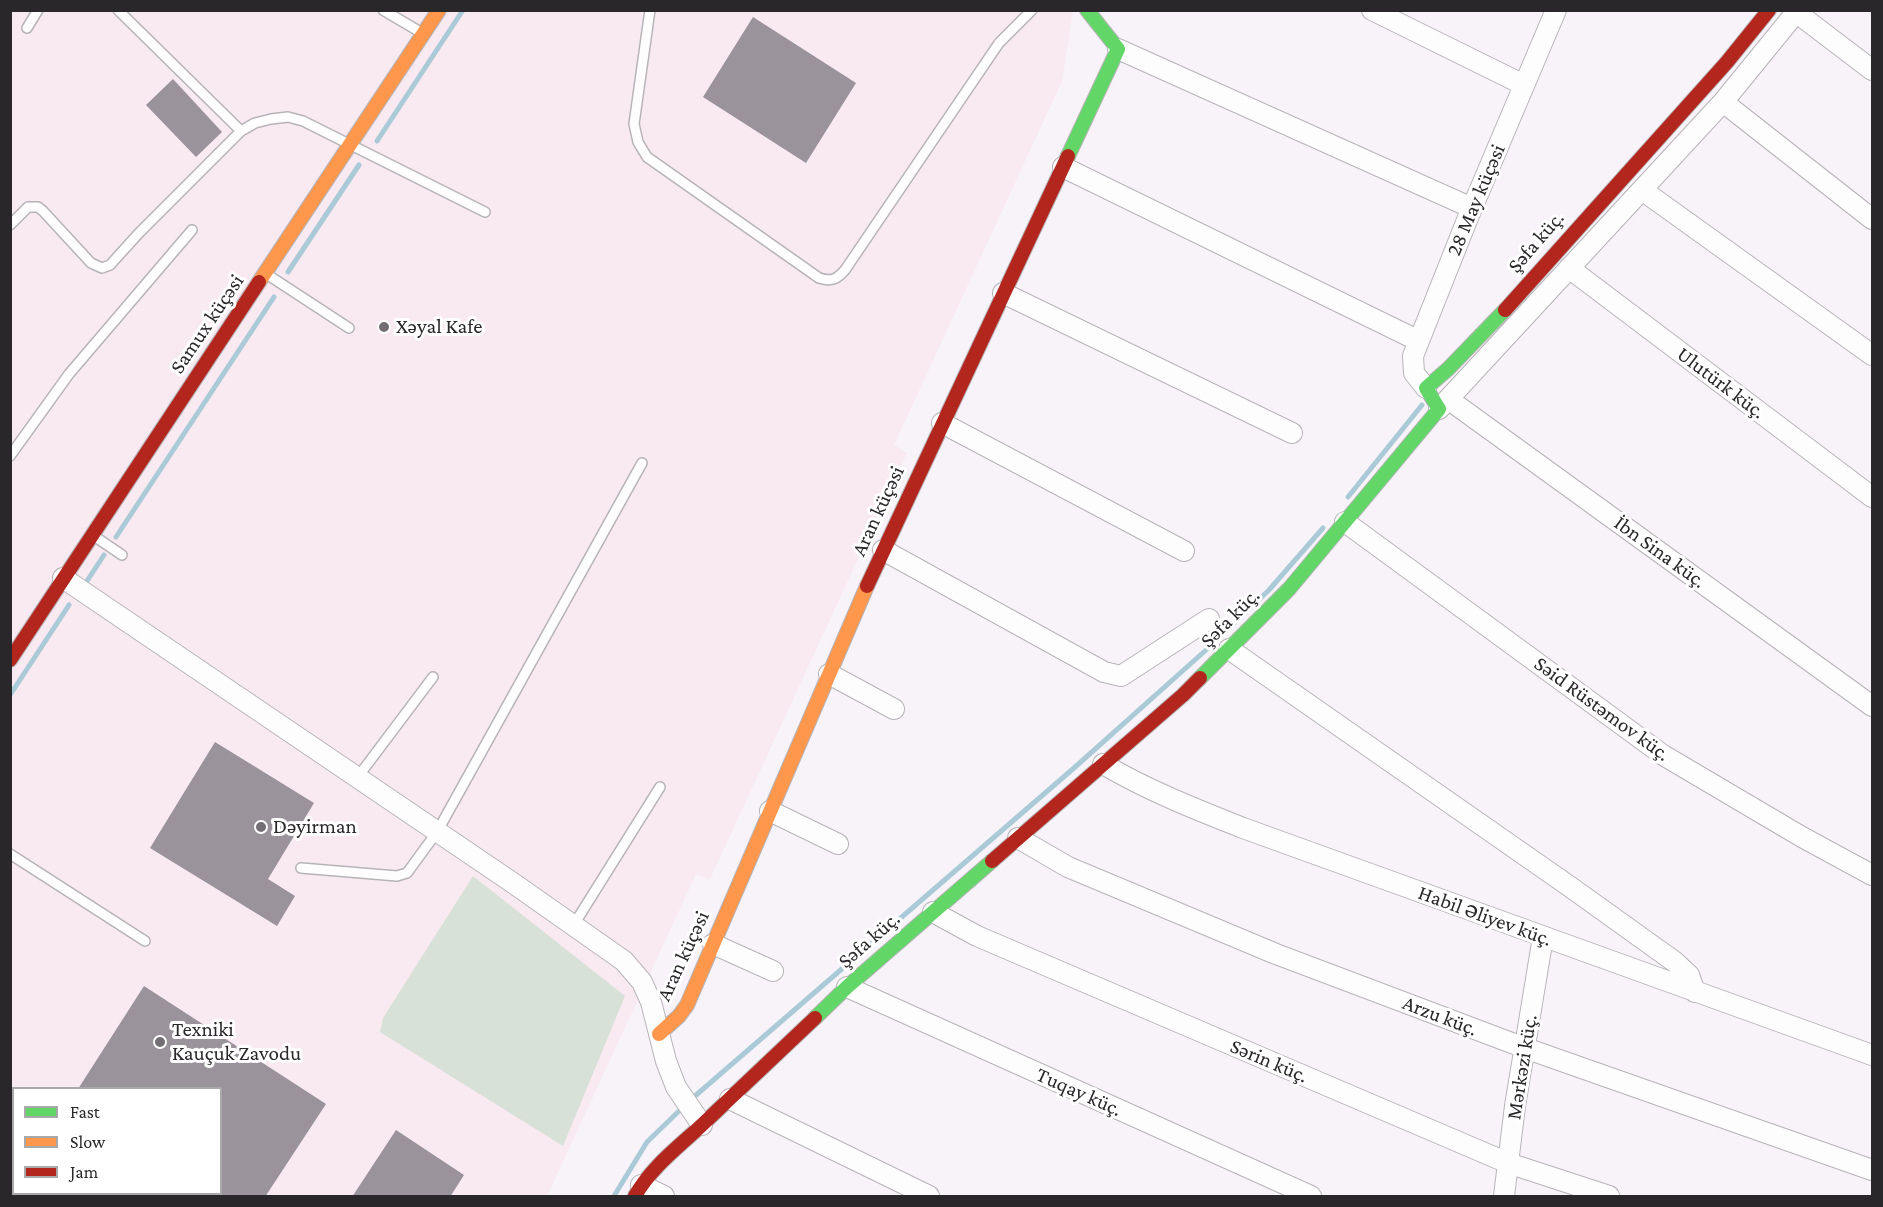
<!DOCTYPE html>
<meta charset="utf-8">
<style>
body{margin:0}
#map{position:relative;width:1883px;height:1207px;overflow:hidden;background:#f7f3f8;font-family:"Crimson Pro",serif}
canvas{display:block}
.frame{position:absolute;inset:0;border:12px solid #2a272b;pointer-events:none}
.legend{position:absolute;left:12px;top:1087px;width:210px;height:108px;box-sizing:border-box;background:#fff;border:2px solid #aaa9aa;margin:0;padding:8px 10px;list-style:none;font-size:18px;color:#2a272b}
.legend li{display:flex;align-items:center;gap:12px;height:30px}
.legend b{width:30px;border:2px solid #aaa9aa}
</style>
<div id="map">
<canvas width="1883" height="1207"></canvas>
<div class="frame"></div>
<ul class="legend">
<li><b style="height:8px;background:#63d668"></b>Fast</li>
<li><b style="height:8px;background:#ff974d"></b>Slow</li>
<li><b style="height:8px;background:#b3261e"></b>Jam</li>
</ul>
</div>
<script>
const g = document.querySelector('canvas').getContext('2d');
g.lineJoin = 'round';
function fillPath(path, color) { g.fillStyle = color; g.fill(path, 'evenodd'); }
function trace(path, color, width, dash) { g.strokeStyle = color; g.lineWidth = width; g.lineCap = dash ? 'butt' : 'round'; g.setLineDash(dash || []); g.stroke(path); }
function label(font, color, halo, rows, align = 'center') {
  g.font = font + ' "Crimson Pro",serif'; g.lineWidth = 6; g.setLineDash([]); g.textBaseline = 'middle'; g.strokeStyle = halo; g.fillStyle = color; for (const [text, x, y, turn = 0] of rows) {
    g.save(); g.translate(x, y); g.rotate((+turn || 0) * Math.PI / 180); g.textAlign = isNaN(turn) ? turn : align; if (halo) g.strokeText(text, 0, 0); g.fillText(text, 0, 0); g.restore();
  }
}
fillPath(new Path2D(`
 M10,11H1073L1062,81L894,445L907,453L710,879L696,874L547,1196H11ZM14,1088H220V1194H14Z`), '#f9e9f1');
fillPath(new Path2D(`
 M473,876L625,996L563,1146L380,1032L383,1018Z`), '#d8e1d8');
trace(new Path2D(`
 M377,141L463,10
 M288,272L359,165
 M1348,497L1422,405
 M116,537L274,297
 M87,581L104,555
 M10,695L69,605
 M695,1096L1074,768L1206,650L1269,590L1323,528
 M614,1196L647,1142L680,1110`), '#aacad7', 5);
fillPath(new Path2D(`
 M753,17L856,83L806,163L703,97Z
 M173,79L222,132L196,157L146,105Z
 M215,742L314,803L268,879L295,896L277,926L150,848Z
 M144,986L326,1104L265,1197H220V1089H78Z
 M396,1130L464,1175L450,1197H352Z`), '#9a939c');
const lane = new Path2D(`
 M118,10L241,131
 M383,10L422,33
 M650,10L634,124L638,142L647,157L819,278C832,282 837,279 845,270L999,43L1032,10
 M27,28L38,10
 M10,225L28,207H38L43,211L91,263L102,268L110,265L139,233L241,131L255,123L271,119L288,117L303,121L485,212
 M268,275L349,328
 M10,456L69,374L192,230
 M94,536L122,555
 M357,778L433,677
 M10,854L145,941
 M301,868L397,876L407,873L437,832L642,463
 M573,926L660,787`);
const street = new Path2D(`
 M1372,10L1524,85
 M1797,13L1872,70
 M1118,49L1472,208
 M1723,102L1872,219
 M1063,167L1419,341
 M1642,190L1872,355
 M1569,268L1872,497
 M1003,293L1292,433
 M1426,388L1414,373L1413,356L1467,220L1556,10
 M1448,399L1872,706
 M1439,409L1723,102L1798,10
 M942,423L1184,551
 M1345,522L1663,755L1802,837L1872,875
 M883,550L1104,672L1121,676L1209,619
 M63,578L513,883L624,961L642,982L651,1002L666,1061L676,1087L702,1125
 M1229,649L1569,886L1675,962L1689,975L1695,992
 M829,674L894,709
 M1103,764C1147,790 1195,809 1243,828L1872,1055
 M770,811L838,844
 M1018,838L1068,867L1276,954L1525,1048L1872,1170
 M933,912L977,936L1508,1163L1609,1196
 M713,944L773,971
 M847,987L1311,1196
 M730,1099L929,1196
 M641,1185L664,1196
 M1504,1196L1515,1106L1543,937`);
const fast = new Path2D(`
 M1068,156L1118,49L1087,10
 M1200,678L1289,589L1439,409L1426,388L1448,369L1505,310
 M815,1018L847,987L992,861`);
const slow = new Path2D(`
 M259,282L439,10
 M659,1034L679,1016L687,1005L867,586`);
const jam = new Path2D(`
 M1505,310L1727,62L1769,10
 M867,586L1068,156
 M10,660L259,282
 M992,861L1183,695L1200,678
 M635,1196C652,1166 680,1146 704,1123C741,1088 778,1053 815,1018`);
trace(lane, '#b7b4b8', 12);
trace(street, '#b7b4b8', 22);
trace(fast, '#b7b4b8', 16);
trace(slow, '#b7b4b8', 16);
trace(jam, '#b7b4b8', 16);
trace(lane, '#fefdfe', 9);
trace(street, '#fefdfe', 20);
trace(fast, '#63d668', 14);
trace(slow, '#ff974d', 14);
trace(jam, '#b3261e', 14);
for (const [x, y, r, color] of [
 [384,327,6,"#726e73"],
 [261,827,6,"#726e73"],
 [160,1042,6,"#726e73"]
]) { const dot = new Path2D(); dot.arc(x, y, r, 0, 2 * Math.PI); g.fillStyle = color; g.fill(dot); trace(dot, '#fff', 2); }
label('21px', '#2a272b', '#fff', [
 ["28 May küçəsi",1476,200,-67],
 ["Şəfa küç.",1536,242,-49],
 ["Samux küçəsi",207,324,-56],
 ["Ulutürk küç.",1721,383,37],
 ["Aran küçəsi",878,511,-65],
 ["İbn Sina küç.",1660,552,36],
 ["Şəfa küç.",1230,618,-45],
 ["Səid Rüstəmov küç.",1602,709,36],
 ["Habil Əliyev küç.",1485,916,20],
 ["Şəfa küç.",869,940,-41],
 ["Aran küçəsi",683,956,-65],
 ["Arzu küç.",1440,1016,21],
 ["Sərin küç.",1269,1061,23],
 ["Mərkəzi küç.",1522,1067,-81],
 ["Tuqay küç.",1079,1092,24]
]);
label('21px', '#2a272b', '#fff', [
 ["Xəyal Kafe",396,327],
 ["Dəyirman",273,827],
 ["Texniki",172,1030],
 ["Kauçuk Zavodu",172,1054]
], 'left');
</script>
